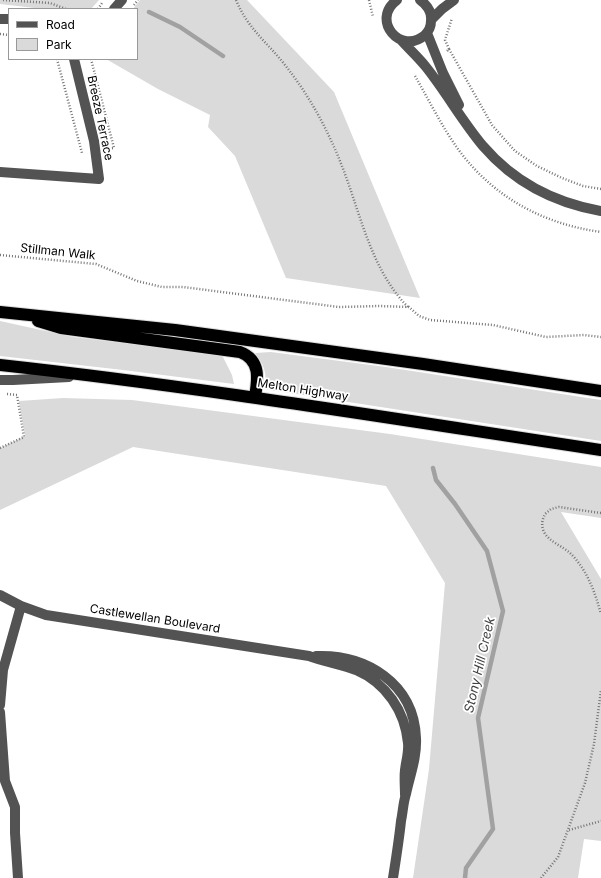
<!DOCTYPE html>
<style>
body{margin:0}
#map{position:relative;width:601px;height:878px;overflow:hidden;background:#fff;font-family:Inter,sans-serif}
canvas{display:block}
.legend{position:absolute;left:8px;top:8px;width:130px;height:52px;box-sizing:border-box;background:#fff;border:1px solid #999;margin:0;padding:5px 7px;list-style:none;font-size:12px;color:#000}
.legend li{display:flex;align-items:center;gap:8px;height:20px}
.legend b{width:20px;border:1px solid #999}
</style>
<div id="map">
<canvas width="601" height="878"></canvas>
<ul class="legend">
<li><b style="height:5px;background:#535353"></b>Road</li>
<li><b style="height:11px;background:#dadada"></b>Park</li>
</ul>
</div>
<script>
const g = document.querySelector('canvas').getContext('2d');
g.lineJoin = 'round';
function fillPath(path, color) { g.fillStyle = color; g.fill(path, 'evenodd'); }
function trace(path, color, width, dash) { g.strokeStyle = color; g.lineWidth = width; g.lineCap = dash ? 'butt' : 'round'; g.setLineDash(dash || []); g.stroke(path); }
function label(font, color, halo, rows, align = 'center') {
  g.font = font + ' Inter,sans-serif'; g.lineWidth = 3.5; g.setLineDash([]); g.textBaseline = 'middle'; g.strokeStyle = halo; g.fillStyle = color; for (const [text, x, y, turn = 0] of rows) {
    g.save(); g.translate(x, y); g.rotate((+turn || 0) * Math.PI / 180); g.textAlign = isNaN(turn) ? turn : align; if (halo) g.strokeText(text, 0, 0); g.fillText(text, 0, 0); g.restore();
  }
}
fillPath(new Path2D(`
 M0,0H99L91,9H43L0,4Z
 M140,0H247L334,92L420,298L286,278L235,156L208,127L210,115L158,89L106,59H137V9H133Z
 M0,321L73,337L222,355L232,375L234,384L123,370L0,356Z
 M271,352L386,367L601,400V441L264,389C268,375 264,364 255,353Z
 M63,398L132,400L200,409L390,434L601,467V518L561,512L601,579V841L584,839L578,878H413L429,769L445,583L386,486L133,447L0,510V448L25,436L19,401Z`), '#dadada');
trace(new Path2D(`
 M149,12L180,27L223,56
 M433,468L436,480L455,504L487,551L503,611L478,718L493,829L466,868L465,878`), '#a1a1a1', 4.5);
const highway = new Path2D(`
 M0,312L175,330L423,364L601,391
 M38,321L61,328L240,352C261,360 258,379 255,397
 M0,365C201,387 401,420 601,450`);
trace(highway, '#dbdbdb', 14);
trace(new Path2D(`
 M3,0L50,3L66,9
 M236,0C248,29 267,42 285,65C301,85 316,109 327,132C337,152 345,173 352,194C365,233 378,277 408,307
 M369,0L373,17
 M134,5L138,0
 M98,9L102,3
 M0,34L9,35
 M449,49L445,40L452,18
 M447,51L449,49L492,125L515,151L537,166L562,178L583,186L601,189
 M57,59L82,153
 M91,59L114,148L106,149
 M415,76C429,100 442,127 458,149C493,197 543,224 601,232
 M0,255L96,264L137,281L162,287H183L339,307L380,306L409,307L419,316L430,320L493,325L546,337L584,335L601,337
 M0,448L24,437L17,395L7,394
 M601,513L559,507L551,509L545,514C542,520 541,526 544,532C549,542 563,546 571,554C587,570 595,592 601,614
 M569,830L601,821
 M541,878L558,857L585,783L594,744L601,690`), '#757575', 2.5, [1, 2]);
trace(new Path2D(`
 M397,0C370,20 401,56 425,35C429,31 431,26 431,21C432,12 427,5 420,0
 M114,9L122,0
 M0,19H9
 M432,19L442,9L454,0
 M427,33L443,73L459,105
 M401,40C409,49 418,57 426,67C446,92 462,121 483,146C514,182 555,203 601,211
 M0,172L99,179L94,141L74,59
 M0,380H13L69,377
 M0,595L21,606L46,615L309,656C325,662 341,664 356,670C386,683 405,711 408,743C409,752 406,761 405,770C404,778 405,787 405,795
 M316,656C366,654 414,683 416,738C417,758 410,775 406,794C403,803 403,812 401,821C399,840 396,859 393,878
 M0,705L3,670L21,606
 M0,712L5,781L15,807V833L18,878`), '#535353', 10);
trace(highway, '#000', 12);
label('12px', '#000', '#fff', [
 ["Breeze Terrace",100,118,78],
 ["Stillman Walk",58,252,6],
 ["Melton Highway",303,390,9],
 ["Castlewellan Boulevard",155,619,9]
]);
label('italic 13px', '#424242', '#fff', [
 ["Stony Hill Creek",480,665,-77]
]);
</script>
